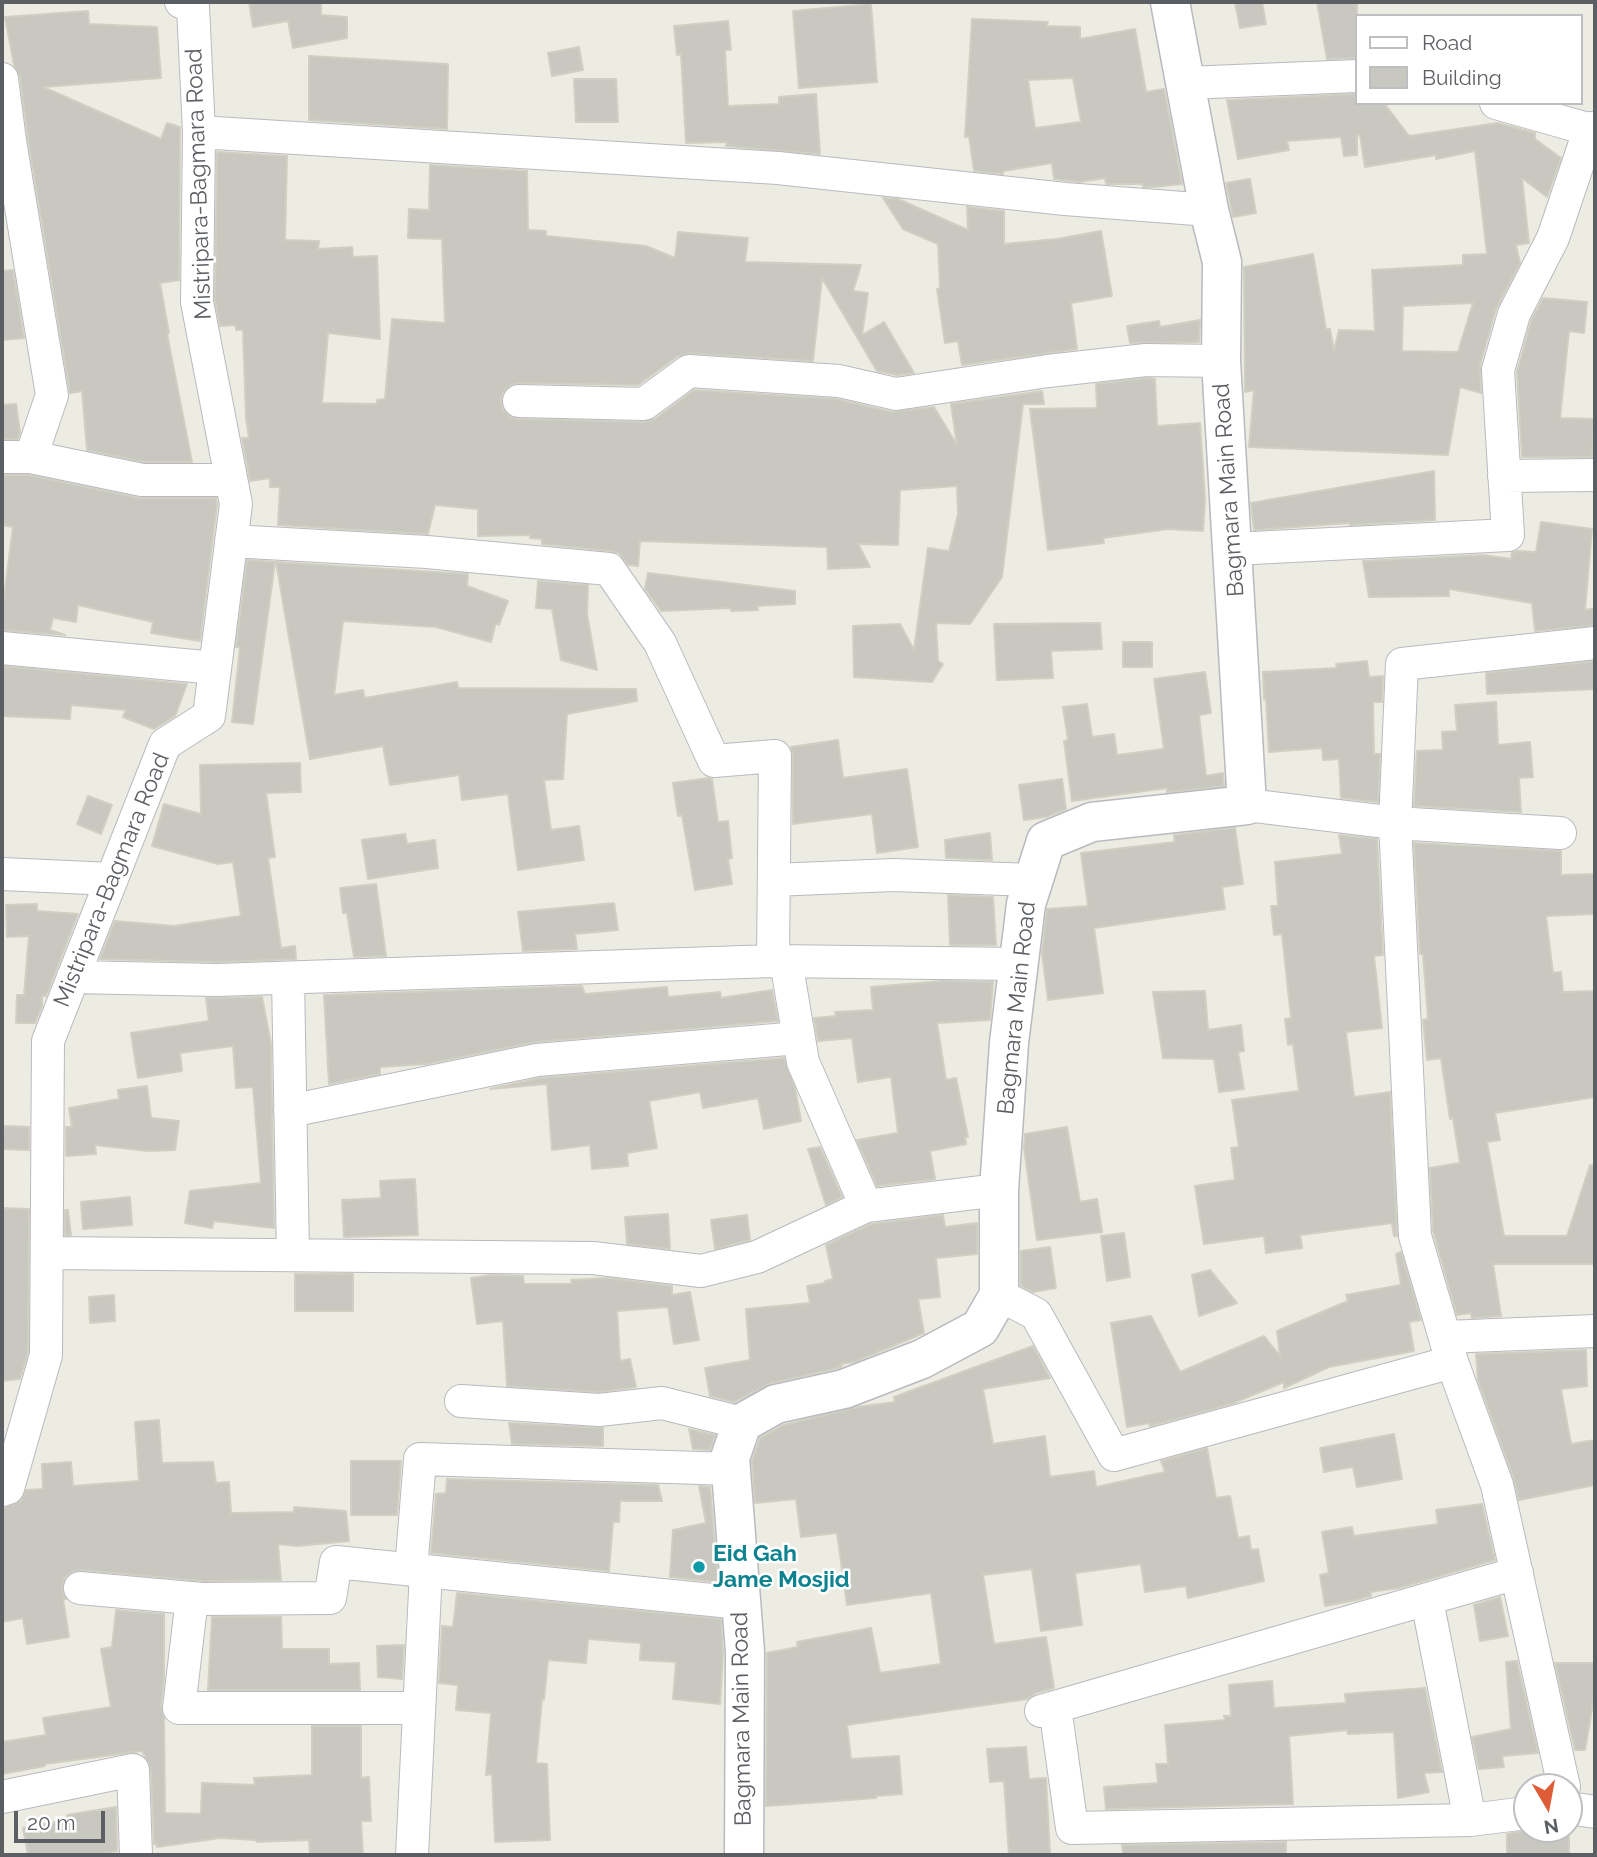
<!DOCTYPE html>
<style>
body{margin:0}
#map{position:relative;width:1597px;height:1857px;overflow:hidden;background:#edece3;font-family:Raleway,sans-serif}
canvas{display:block}
.frame{position:absolute;inset:0;border:4px solid #5b5e63;pointer-events:none}
.legend{position:absolute;left:1355px;top:14px;width:228px;height:91px;box-sizing:border-box;background:#fff;border:2px solid #bdbfc1;margin:0;padding:9px 12px;list-style:none;font-size:21px;color:#5b5e63}
.legend li{display:flex;align-items:center;gap:14px;height:35px}
.legend b{width:35px;border:2px solid #bdbfc1}
.north{position:absolute;left:1513px;top:1773px;width:70px;height:70px;box-sizing:border-box;background:#fff;border:2px solid #bdbfc1;border-radius:50%;rotate:170deg;font-size:19px;font-weight:700;line-height:28px;text-align:center;color:#5b5e63}
.north::after{content:'';display:block;margin:auto;width:24px;height:32px;background:#de5d38;clip-path:polygon(50% 0,100% 100%,50% 72%,0 100%)}
.scale{position:absolute;left:14px;top:1811px;width:91px;height:32px;box-sizing:border-box;border:4px solid #5b5e63;border-top:0;padding-left:9px;font-size:21px;line-height:24px;white-space:nowrap;color:#5b5e63;-webkit-text-stroke:5px #fff;paint-order:stroke}
</style>
<div id="map">
<canvas width="1597" height="1857"></canvas>
<div class="frame"></div>
<ul class="legend">
<li><b style="height:9px;background:#fff"></b>Road</li>
<li><b style="height:19px;background:#c8c7c0"></b>Building</li>
</ul>
<div class="north">N</div>
<div class="scale">20 m</div>
</div>
<script>
const g = document.querySelector('canvas').getContext('2d');
g.lineJoin = 'round';
function fillPath(path, color) { g.fillStyle = color; g.fill(path, 'evenodd'); }
function trace(path, color, width, dash) { g.strokeStyle = color; g.lineWidth = width; g.lineCap = dash ? 'butt' : 'round'; g.setLineDash(dash || []); g.stroke(path); }
function label(font, color, halo, rows, align = 'center') {
  g.font = font + ' Raleway,sans-serif'; g.lineWidth = 5; g.setLineDash([]); g.textBaseline = 'middle'; g.strokeStyle = halo; g.fillStyle = color; for (const [text, x, y, turn = 0] of rows) {
    g.save(); g.translate(x, y); g.rotate((+turn || 0) * Math.PI / 180); g.textAlign = isNaN(turn) ? turn : align; if (halo) g.strokeText(text, 0, 0); g.fillText(text, 0, 0); g.restore();
  }
}
const building = new Path2D(`
 M249,2H321V15L347,17V38L293,48L288,21L253,27Z
 M1235,2H1262L1266,24L1240,28Z
 M1317,2H1357V58L1327,59Z
 M871,4L877,82L799,88L793,11Z
 M88,11L89,24L157,27L161,78L43,87L161,139L167,123L180,127L179,280L160,283L169,333L167,334L192,462H144L87,450L82,391L70,393L28,138L20,77L14,65L5,17Z
 M972,19L1048,22L1047,26L1080,27V39L1135,29L1146,92L1164,89L1182,184L1154,187H1143V184H1106L1105,178L1080,182L1054,179L1052,163L1003,171V174L974,171L969,136L965,137ZM1073,78L1081,122L1035,128L1028,80Z
 M728,21L731,50H725L728,106L779,104V97L816,94L820,154L726,146L727,142L686,143L681,54L677,55L674,26Z
 M579,47L583,70L552,76L548,53Z
 M309,56L448,64L447,129L309,120Z
 M574,79H616L618,122H576Z
 M1357,94V103H1384L1409,136L1498,123L1535,133V139L1561,158L1547,197L1522,178L1529,243L1516,245L1520,263L1496,309L1480,365L1481,393L1460,387L1448,455L1249,447L1254,390L1245,392L1244,267L1313,254L1326,329H1330L1334,351L1339,330L1375,331L1372,270L1463,265V255L1487,254L1475,151L1436,159V155L1365,167L1360,135L1357,136V155L1344,156L1341,137L1287,141L1289,150L1238,159L1227,100ZM1473,303L1458,352L1402,351L1403,306Z
 M217,152L287,156L285,240L319,241L318,249L352,247L353,257L377,256L380,339L328,333L322,403L377,404V400L385,399L392,319L445,323L442,239L408,238L409,209L429,210L430,165L527,171L528,230L546,231V236L646,246L675,258L678,232L748,238L745,262L861,265L853,291L868,293L862,335L884,322L914,373L897,375L877,371L822,278L813,361L689,353L678,356L638,385L519,383L511,385L503,392L501,400L503,409L509,416L519,419L644,422L655,419L694,390L836,399L892,412L934,407L957,445L951,404L1042,391L1044,404H1023L1002,577L970,624L936,623L938,661L943,664L932,682L854,677L853,626L900,624L914,650L928,548L949,551L958,514L957,486L900,490L898,545L858,544L870,567L828,569L827,547L640,541L638,566L628,565L619,553L611,551L542,544V539L530,538V535L478,536V509L435,505L428,534L278,525L280,487H270V478L250,481L242,438H249L246,418L243,330H236V325L220,326L215,300Z
 M1250,179L1256,213L1233,217L1226,183Z
 M883,198L898,199L968,230L967,207L1004,211V244L1057,239L1101,231L1112,296L1071,303L1077,349L962,365L958,341L945,343L937,289L940,288L938,244L903,229Z
 M13,270L24,338L2,340V271Z
 M1543,298L1587,302L1584,333L1569,331L1560,418L1594,419L1592,457H1522L1517,372L1531,321Z
 M1200,320L1199,342L1130,343L1127,326L1159,321L1160,327Z
 M1147,378L1155,379L1157,426L1200,423L1205,500L1203,531L1168,529L1103,538L1104,543L1048,550L1030,409L1097,408L1096,384Z
 M16,404L20,432L18,439H2V405Z
 M1434,471L1435,520L1350,525V523L1254,530L1251,503Z
 M2,475H29L139,498H216L217,505L200,641L151,633L153,622L78,605L76,622L53,618L50,630L65,635L2,630V613L13,527L2,525Z
 M1541,522L1592,529L1585,610L1595,608V625L1535,631L1532,603L1449,589V596L1369,597L1363,561L1483,555L1511,559L1512,552L1517,551L1536,552Z
 M247,560L275,562L253,724L232,722L240,647H236Z
 M276,562L468,574L467,586L508,601L499,625L496,623L491,642L436,627L343,621L334,695L363,690L365,698L457,682L458,688L636,689L637,701L567,714L563,779L544,780L551,830L579,826L584,860L518,870L508,794L462,800L459,775L390,785L383,746L310,759Z
 M648,573L795,591V604L757,606L758,610L731,611V608L661,611L645,589Z
 M538,581L588,585L587,614L597,670L561,660L552,609L536,608Z
 M1100,623L1102,649L1051,651L1053,678L997,680L994,624Z
 M1123,642H1152V667H1123Z
 M1367,661L1369,677L1383,676L1382,702H1373L1374,754H1380L1378,802L1341,798L1339,759L1323,760L1322,748L1269,752L1266,699H1264L1263,672L1337,668L1336,664Z
 M1595,661V689L1487,694L1486,673Z
 M2,666L187,684L175,716L154,729L123,717L126,710L71,705L70,719L2,716Z
 M1205,672L1211,713L1199,715L1206,776L1223,773L1224,786L1167,792V788L1072,801L1064,741L1068,740L1063,707L1087,704L1092,737L1114,734L1117,755L1164,749L1154,679Z
 M1496,702L1498,745L1530,742L1533,777L1519,778L1521,812L1414,806L1417,751L1443,750L1442,732L1457,731L1455,705Z
 M838,740L843,778L907,769L918,847L877,853L872,814L793,824V756L791,747Z
 M300,763L301,792L266,793L275,857L268,858L281,948L295,946L296,959L217,962L100,959L115,921L174,926L241,916L233,862L218,864L152,846L164,804L201,814L200,765Z
 M709,778L712,779L718,822L728,821L732,858L728,859L732,884L695,890L682,815L678,816L673,783Z
 M1062,779L1066,809L1046,817L1024,820L1019,785Z
 M88,796L112,805L101,834L77,824Z
 M1235,828L1243,884L1222,887L1225,909L1094,928L1103,993L1048,1000L1042,953L1047,909L1088,906L1081,853L1175,842L1174,835Z
 M990,833L992,860L946,858L945,840Z
 M405,834L407,844L435,840L438,868L368,879L362,840Z
 M1339,835L1377,839L1383,955L1374,956L1382,1028L1346,1032L1354,1097L1390,1092L1397,1236H1394L1392,1223L1300,1235L1302,1248L1266,1253L1264,1236L1204,1244L1195,1186L1235,1180L1231,1148L1239,1147L1232,1100L1299,1091L1293,1044L1288,1045L1285,1019L1291,1018L1282,934L1274,935L1271,906H1278L1275,862L1342,854Z
 M1414,843L1561,851V875L1595,874V914L1546,916L1553,973L1561,972L1563,992L1595,991V1097L1495,1113L1500,1140L1487,1142L1504,1236H1567L1590,1165L1595,1166V1264H1493L1501,1316L1472,1318L1471,1313L1457,1315L1433,1231L1430,1168L1460,1163L1453,1118L1450,1119L1441,1058L1427,1060L1423,1020L1428,1019L1423,954H1420Z
 M376,884L386,956L354,957L347,913H343L340,888Z
 M948,895L993,897L996,945H950Z
 M614,903L618,930L575,934L577,949L523,951L518,912Z
 M37,904V911L78,914L46,996H42V1006L35,1023H16L17,995H24L29,936L7,937L6,905Z
 M943,981L993,982L990,1020L937,1023L946,1080L956,1078L968,1137H965L966,1144L930,1151L935,1179L877,1186L857,1140L898,1133L891,1077L858,1082L852,1038L818,1041L814,1018L836,1016L835,1012L873,1010L871,987Z
 M582,986L585,994L667,987L668,997L720,992L721,998L772,990L778,1021L535,1042L426,1064L380,1067V1074L329,1084L324,995Z
 M1205,991L1208,1030L1241,1025L1244,1051L1238,1052L1244,1089L1219,1092L1214,1059L1163,1058L1153,992Z
 M262,997L271,1044L274,1228L214,1221L212,1228L185,1223L190,1191L261,1183L253,1087L236,1088L233,1046L180,1053L182,1071L138,1078L131,1033L209,1021L206,998Z
 M784,1058L795,1088L801,1121L764,1129L758,1098L703,1108L700,1092L649,1101L657,1148L627,1153L628,1166L592,1169L590,1145L552,1150L547,1084L490,1089L540,1078Z
 M147,1086L151,1118L179,1121L175,1150L148,1151L95,1145L96,1154L66,1156V1127H72L69,1108L119,1099L118,1090Z
 M4,1126L29,1127V1150L3,1149Z
 M1067,1127L1080,1202L1097,1199L1102,1232L1037,1240L1024,1148L1025,1134Z
 M820,1147L842,1197L826,1205L808,1149Z
 M415,1179L418,1235L344,1237L342,1200L381,1198L380,1181Z
 M130,1197L132,1225L83,1229L81,1202Z
 M2,1208L29,1209L28,1352L20,1379L2,1381Z
 M65,1210H68L71,1235H65Z
 M668,1214L670,1249L627,1244L625,1217Z
 M747,1215L750,1240L715,1249L711,1220Z
 M943,1215L945,1227L977,1223V1254L936,1258L940,1297L918,1299L924,1333L854,1362L841,1364L842,1366L838,1368L771,1383L734,1402L710,1396L705,1368L750,1360L746,1309L810,1303L807,1286L826,1283L825,1281L833,1279L826,1245L871,1224Z
 M1124,1233L1130,1277L1107,1281L1101,1236Z
 M1050,1247L1056,1288L1033,1292L1021,1286V1251Z
 M1401,1252L1421,1320L1409,1322L1414,1351L1329,1367L1284,1388V1382L1231,1404L1150,1426L1149,1423L1127,1427L1111,1323L1151,1316L1180,1372L1264,1336L1280,1356L1277,1331L1348,1301L1346,1295L1401,1285L1396,1254Z
 M1210,1270L1237,1303L1199,1316L1192,1275Z
 M295,1274H353V1311H295Z
 M492,1275L523,1276L524,1284H572L571,1280L608,1278L672,1286V1295L690,1292L699,1340L674,1344L668,1307L617,1311L620,1361L630,1359L636,1387L599,1392L507,1386L503,1321L477,1324L471,1278Z
 M114,1295L115,1321L90,1323L89,1297Z
 M1033,1346L1050,1378L983,1389L993,1444L1045,1436L1050,1477L1094,1471L1096,1487L1165,1472L1161,1461L1207,1448L1216,1498L1230,1496L1238,1538L1249,1536L1251,1550L1258,1549L1264,1581L1188,1598L1186,1586L1145,1592L1141,1564L1075,1573L1082,1625L1041,1631L1032,1569L983,1575L994,1644L1046,1637L1054,1688L1036,1693L1027,1699L847,1725L851,1759L899,1756L902,1794L876,1796V1798L766,1806L767,1653L798,1647L797,1642L871,1628L880,1673L941,1664L931,1593L847,1605L837,1533L801,1537L796,1499L755,1503L752,1461L760,1438L784,1425L857,1407L895,1402L894,1397Z
 M1586,1350L1587,1386L1561,1389L1571,1444L1595,1440V1485L1519,1500L1514,1479L1478,1380L1476,1354Z
 M159,1420L162,1463L213,1462L216,1483L229,1482L231,1513L294,1512V1507L346,1511L349,1541L298,1546L278,1544L281,1580L203,1581L82,1570L73,1571L65,1577L62,1587L66,1599H63L69,1637L27,1644L23,1618L2,1622V1508L21,1501L26,1490L43,1489L42,1464L71,1462L73,1486L139,1481L135,1422Z
 M509,1423L603,1428V1446L512,1444Z
 M689,1429L715,1435L710,1450L693,1449Z
 M1394,1434L1402,1479L1357,1487L1353,1467L1324,1472L1320,1448Z
 M351,1461H401L397,1515H351Z
 M447,1479L658,1485L662,1501H620L619,1522H613L609,1571L431,1553L436,1494L446,1493Z
 M699,1486L710,1487L718,1582L670,1577L673,1530L706,1523Z
 M1482,1504L1495,1560L1399,1588L1370,1592L1371,1596L1357,1600L1325,1606L1320,1575L1329,1573L1322,1532L1352,1527L1354,1536L1438,1524L1436,1510Z
 M457,1593L721,1619L723,1653L720,1704L673,1699L676,1662L640,1660L641,1643L588,1639L586,1663L548,1660L544,1700L542,1699L536,1763L547,1764L550,1840L495,1842L492,1774L486,1775L491,1713L456,1710L458,1685L439,1683L442,1626L453,1627Z
 M1500,1597L1508,1636L1480,1641L1474,1605Z
 M116,1610L164,1614V1678L161,1706L164,1718L165,1813L201,1814L202,1783L255,1785L254,1778L312,1775V1726H361V1778L369,1777L371,1821H361L363,1855H310L309,1840L257,1842L256,1840L220,1838L157,1847L156,1844H154L151,1769L142,1751L45,1764V1766L2,1774V1742L46,1735L43,1718L111,1707L101,1649L112,1647Z
 M212,1617H281L282,1649H329V1664L359,1663L360,1690H208Z
 M404,1645L402,1679L378,1677L377,1646Z
 M1517,1661L1538,1753L1502,1756L1504,1767L1479,1769L1472,1737L1511,1729L1506,1662Z
 M1555,1663H1595V1691L1585,1750H1575Z
 M1272,1681L1274,1708L1346,1703L1345,1694L1425,1688L1442,1772L1424,1773L1429,1792L1398,1798L1394,1732L1348,1734L1347,1730L1289,1736L1293,1804L1106,1809L1104,1787L1158,1783L1156,1764H1168L1165,1725L1225,1720L1224,1716H1231L1229,1685Z
 M1026,1747L1029,1779L1046,1778L1050,1853L1009,1855L1004,1781L990,1782L987,1749Z
 M116,1807L117,1851L89,1855H28L23,1828L68,1820L67,1815Z
 M1535,1829H1569V1855H1507V1834Z
 M1286,1842V1855H1123L1122,1845Z`);
fillPath(building, '#c8c7c0');
trace(building, '#d1cfc2', 2);
const minor = new Path2D(`
 M2,79L10,141L52,395L31,457
 M1185,83L1357,76
 M1496,103L1595,131
 M199,132L778,168L1065,199L1209,210
 M519,401L644,404L689,371L839,381L896,394L1048,371L1146,360L1221,361
 M2,457H31L142,480H231
 M1504,476L1595,475
 M1233,549L1508,535L1498,370L1514,314L1553,238L1590,128
 M2,648L215,668
 M1247,805L1395,823L1415,1236L1452,1362L1497,1485L1564,1787
 M1560,833L1395,823L1402,664L1595,643
 M2,874L112,879
 M774,880L893,875L1033,880
 M773,961L1018,964
 M786,961L803,1062L866,1206L999,1190
 M73,977L217,980L773,961L775,756L714,761L660,643L609,569L427,552L231,541
 M288,978L293,1255
 M290,1111L537,1060L799,1038
 M47,1253L593,1258L701,1271L757,1257L866,1206
 M999,1295L1036,1314L1114,1455L1452,1362
 M1445,1337L1595,1331
 M461,1401L599,1410L662,1403L742,1423
 M2,1490L8,1488L46,1355L48,1041L165,744L209,716L236,504L197,302L199,132L193,7L181,2
 M411,1570L420,1459L731,1469
 M80,1588L202,1599L330,1598L336,1562L741,1603
 M192,1598L179,1708H419
 M1427,1600L1470,1820
 M1055,1707L1072,1828L1470,1820L1527,1813
 M1041,1711L1517,1573
 M2,1797L133,1770L136,1855
 M1569,1808L1595,1812
 M412,1855L426,1571`);
const tertiary = new Path2D(`
 M744,1855L745,1652L730,1458L742,1423L776,1404L844,1389L922,1359L980,1328L999,1295V1190L1009,1043L1026,904L1046,841L1092,822L1247,805L1221,361L1222,262L1209,210L1170,2`);
trace(minor, '#b8babf', 34);
trace(tertiary, '#b8babf', 41);
trace(minor, '#fff', 32);
trace(tertiary, '#fff', 38);
for (const [x, y, r, color] of [
 [699,1567,7,"#0f9aa8"]
]) { const dot = new Path2D(); dot.arc(x, y, r, 0, 2 * Math.PI); g.fillStyle = color; g.fill(dot); trace(dot, '#fff', 2.5); }
label('23px', '#5b5e63', '#fff', [
 ["Mistripara-Bagmara Road",199,184,-92],
 ["Bagmara Main Road",1229,490,-94],
 ["Mistripara-Bagmara Road",112,880,-68],
 ["Bagmara Main Road",1017,1008,-84],
 ["Bagmara Main Road",742,1719,-91]
]);
label('bold 23px', '#0d838f', '#fff', [
 ["Eid Gah",713,1554],
 ["Jame Mosjid",713,1580]
], 'left');
</script>
